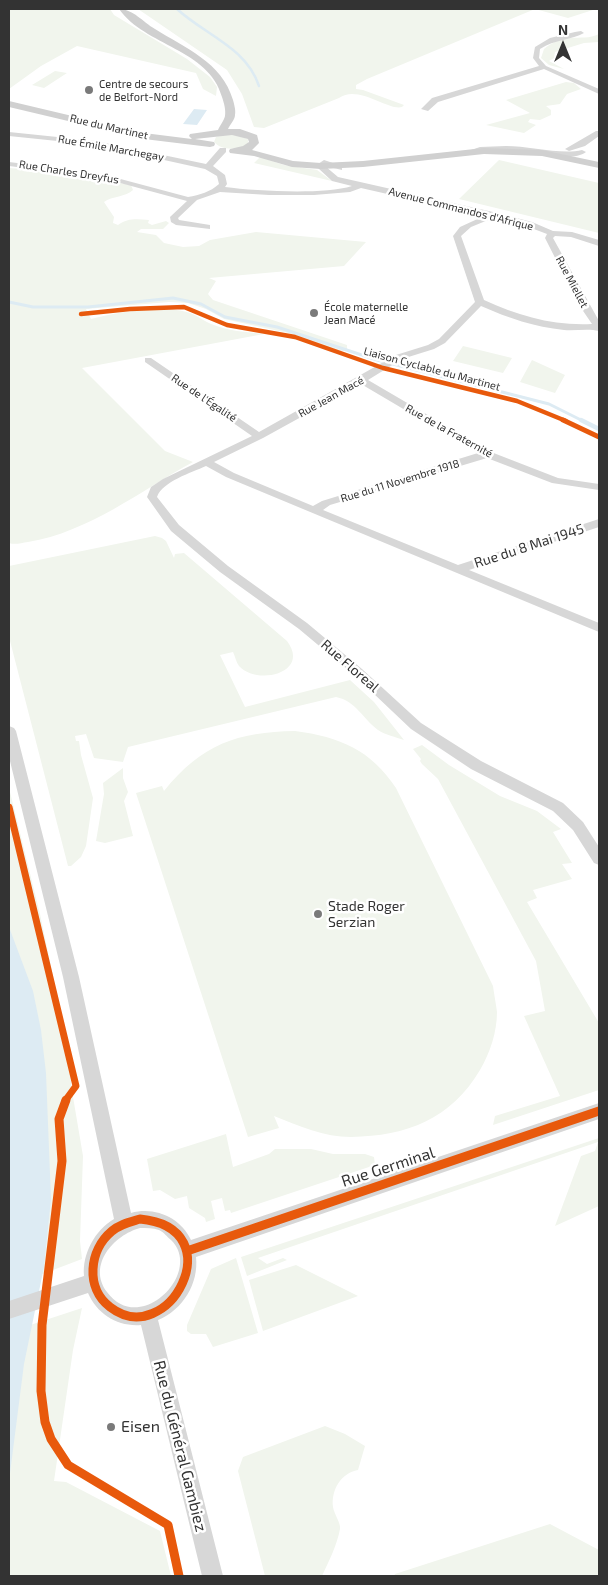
<!DOCTYPE html>
<meta charset="utf-8">
<style>
body{margin:0}
#map{position:relative;width:608px;height:1585px;overflow:hidden;background:#fff;font-family:"Exo 2",sans-serif}
canvas{display:block}
.frame{position:absolute;inset:0;border:10px solid #333;pointer-events:none}
.north{position:absolute;left:538px;top:20px;width:50px;height:50px;-webkit-text-stroke:4px #fff;paint-order:stroke;rotate:0deg;font-size:14px;font-weight:700;line-height:20px;text-align:center;color:#333}
.north::after{content:'';display:block;margin:auto;width:18px;height:22px;background:#333;clip-path:polygon(50% 0,100% 100%,50% 72%,0 100%)}
</style>
<div id="map">
<canvas width="608" height="1585"></canvas>
<div class="frame"></div>
<div class="north">N</div>
</div>
<script>
const g = document.querySelector('canvas').getContext('2d');
g.lineJoin = 'round';
function fillPath(path, color) { g.fillStyle = color; g.fill(path, 'evenodd'); }
function trace(path, color, width, dash) { g.strokeStyle = color; g.lineWidth = width; g.lineCap = dash ? 'butt' : 'round'; g.setLineDash(dash || []); g.stroke(path); }
function label(font, color, halo, rows, align = 'center') {
  g.font = font + ' "Exo 2",sans-serif'; g.lineWidth = 5; g.setLineDash([]); g.textBaseline = 'middle'; g.strokeStyle = halo; g.fillStyle = color; for (const [text, x, y, turn = 0] of rows) {
    g.save(); g.translate(x, y); g.rotate((+turn || 0) * Math.PI / 180); g.textAlign = isNaN(turn) ? turn : align; if (halo) g.strokeText(text, 0, 0); g.fillText(text, 0, 0); g.restore();
  }
}
fillPath(new Path2D(`
 M9,9H110L114,15L187,59L210,77L217,87L216,96L203,89L196,73L77,46L41,66L9,89Z
 M138,9H596L568,18L535,9L367,79L356,85V89L363,90L404,105L402,107C388,111 358,84 339,98L264,128L254,127L242,94L227,70Z
 M599,34V42L584,43L555,52L554,58L549,61L564,69L549,65L541,58L544,49C551,43 561,38 570,38C581,37 589,39 599,34Z
 M55,71L67,73L44,88L32,85Z
 M566,82L574,83L581,89L567,94L560,104L546,106L551,110V115L540,120L530,119L528,122L536,125L524,133L486,125L530,113L506,100Z
 M231,133L248,139V144C238,150 222,151 214,142L216,137Z
 M260,157L284,165L317,170L332,181L254,163Z
 M499,160L599,183V233L459,199Z
 M9,168L58,172L131,185L133,190C126,197 112,196 104,202L114,217L113,223L118,225C127,218 137,219 149,220L148,223L152,225L166,221L169,223L163,229H141L137,232L156,235L164,243L183,247L199,246L210,240L256,232L366,242L344,266L209,278L216,281L208,294L213,300L347,345V351H340L288,333L224,319L206,309L188,303L169,302L86,309L91,319C117,312 164,304 190,313C198,316 204,321 211,324C228,331 246,332 264,334L82,368L165,451L193,462C140,491 89,532 28,542C21,543 15,545 9,543Z
 M463,346L512,358L503,373L453,361Z
 M532,360L565,375L555,393L520,382Z
 M155,536L162,538L166,541L192,596L174,558L175,554L184,553L287,641C311,673 257,686 239,666C236,662 235,656 233,652L220,655L245,707L350,680L374,702L404,740C396,737 385,735 378,730C363,719 356,701 336,697L128,747L123,762L94,758L86,734L75,736L76,741H79L81,755L93,798L86,846L81,857L71,866H68L9,637V566Z
 M295,731C340,737 371,750 396,788L493,986C494,994 496,1004 497,1012C497,1032 490,1053 480,1070C451,1119 407,1136 351,1137C324,1137 299,1126 274,1116L279,1128L248,1137L136,793L162,786L164,791C202,744 237,732 295,731Z
 M422,745L449,765L500,796L537,811L561,829L553,832L572,863L562,864L572,879L533,890L537,898L527,902L599,1023V1090L493,1125L495,1116L560,1096L524,1016L545,1011L536,961L438,779L422,764L420,761L421,759L413,749Z
 M123,768V778L128,792L124,801L133,836L105,843L96,841L104,794L103,783Z
 M9,788L40,914L65,1033L72,1091L83,1156L80,1241L82,1259L32,1278L9,945Z
 M226,1134L233,1167L269,1154L275,1149H311L333,1154H365L374,1157L375,1165L231,1213L230,1210L225,1211L222,1198L211,1201L215,1219L206,1222L205,1218L189,1208L187,1196L175,1199L160,1190L153,1191L147,1159Z
 M599,1138V1206L555,1226L581,1156L595,1151L598,1142L258,1258L267,1264L283,1258L287,1260L247,1276L241,1257Z
 M236,1258L258,1333L213,1347L206,1334H191L187,1331V1325L211,1269Z
 M296,1265L358,1296L263,1331L249,1280Z
 M82,1308L73,1350L54,1481L66,1482L160,1531L171,1576H9V1332Z
 M325,1426L345,1434L365,1446L358,1470C341,1473 331,1490 333,1507C334,1514 341,1523 340,1529C337,1545 329,1561 322,1576H265L238,1471L243,1457Z
 M550,1524L599,1550V1576H394L395,1574Z`), '#f1f5ed');
fillPath(new Path2D(`
 M194,109L207,110L197,125L183,124Z
 M9,927L33,991L41,1030L46,1073L51,1199L44,1267L24,1364L9,1481Z`), '#ddebf3');
trace(new Path2D(`
 M177,9C205,35 246,47 259,86`), '#ddebf3', 2.5);
trace(new Path2D(`
 M9,302L33,307H88L173,298L201,304L225,317L277,327L377,360L549,404L583,421`), '#ddebf3', 3);
trace(new Path2D(`
 M581,420L599,429`), '#ddebf3', 4.5);
fillPath(new Path2D(`
 M575,32L581,31L584,33C572,40 555,39 540,49L539,58L546,66L599,89V94L544,69L438,102L428,111L421,109L432,98L539,66L533,58L535,47L550,38Z
 M596,131H599V136L585,146L569,151L565,149Z
 M9,132L96,141L206,164L220,148H226V152L213,166L225,175L227,184L225,187C256,191 323,195 352,186L332,181L318,168V164L324,160L342,166V170L325,166L338,177L493,212L532,222L553,231L572,232L599,240V246L571,237L555,236L553,238L599,321V331C588,328 576,331 564,330C535,327 508,318 481,306L445,343L434,349L402,359L368,380L491,452L558,478L599,484V490L552,483L487,458L330,505L323,510L458,565L599,519V527L469,570L599,623V632L226,477L206,466C191,473 163,481 157,497L179,525L228,566L307,623L362,669L421,723L481,761L563,803L583,822L599,847V865L594,863L573,830L553,811L471,769L411,729L354,675L299,629L220,572L171,531L147,497L151,487L163,479L252,436L145,362V358H151L259,432L396,355L428,345L439,339L475,302L453,236L460,227L484,216L361,188L350,192L314,195H269L220,192L197,200L178,218L179,220L210,225V229L176,225L171,222L170,217L187,201L98,177L9,166V162L98,173L188,197C200,195 210,192 219,184L217,176L205,169L96,145L9,136ZM493,218L526,226L547,234L545,238L579,305L592,324C553,326 519,316 484,300L461,236L471,227ZM361,384L478,453L322,501L313,506L234,473L214,462L263,438Z
 M506,146C529,146 562,155 582,150L586,152C572,163 536,152 518,151C508,150 473,155 468,151L480,147Z
 M9,726L14,728L16,731L79,977L131,1213C155,1206 181,1218 191,1240L599,1103V1119L196,1257C199,1283 183,1310 158,1320L223,1576H202L141,1325C118,1327 97,1314 88,1293L9,1319V1301L84,1276C82,1254 95,1230 114,1219L63,977L9,757ZM140,1228C146,1228 153,1228 159,1230C164,1232 167,1237 171,1240C204,1272 140,1337 107,1292C87,1265 114,1235 140,1228Z`), '#d7d7d7');
fillPath(new Path2D(`
 M119,9C133,9 143,22 155,29C185,48 222,62 233,100C234,104 236,110 235,115C235,120 230,124 228,129H240L257,135L259,143L252,150L293,161L321,163L363,161L484,148L542,150L599,162V168L542,156L484,154L363,167L321,169L292,167L254,156L230,153L229,151L230,149L243,146L249,142L248,139L232,135L195,139L214,142L215,144L214,146L210,147L144,139L9,107V101L144,133L192,139L189,136L190,134L218,130C220,125 224,121 225,116C226,110 224,103 222,97C209,49 145,46 119,9Z`), '#d0d0d0');
trace(new Path2D(`
 M81,314L130,309L184,307L227,325L295,337L383,368L517,401L566,421`), '#e8590c', 4.5);
trace(new Path2D(`
 M563,420L599,437`), '#e8590c', 5);
trace(new Path2D(`
 M9,807L76,1086L65,1101`), '#e8590c', 7);
trace(new Path2D(`
 M66,1100L59,1119L62,1161L42,1325L41,1391L45,1422L51,1439L68,1465L168,1525L179,1576
 M140,1219C235,1228 168,1352 110,1307C85,1288 89,1250 112,1231C120,1224 130,1222 140,1219Z
 M187,1251L599,1111`), '#e8590c', 9);
for (const [x, y, r, color] of [
 [89,90,5,"#7a7a7a"],
 [314,313,5,"#7a7a7a"],
 [318,914,5,"#7a7a7a"],
 [111,1427,5,"#7a7a7a"]
]) { const dot = new Path2D(); dot.arc(x, y, r, 0, 2 * Math.PI); g.fillStyle = color; g.fill(dot); trace(dot, '#fff', 2); }
label('11px', '#333', '#fff', [
 ["Centre de secours",99,84],
 ["de Belfort-Nord",99,97],
 ["École maternelle",324,307],
 ["Jean Macé",324,320]
], 'left');
label('11px', '#333', '#fff', [
 ["Rue du Martinet",109,127,13],
 ["Rue Émile Marchegay",111,148,10],
 ["Rue Charles Dreyfus",69,172,9],
 ["Avenue Commandos d'Afrique",461,209,14],
 ["Rue Miellet",572,282,62],
 ["Liaison Cyclable du Martinet",432,369,15],
 ["Rue Jean Macé",331,397,-29],
 ["Rue de l'Égalité",204,398,34],
 ["Rue de la Fraternité",449,431,29],
 ["Rue du 11 Novembre 1918",400,481,-17]
]);
label('14px', '#333', '#fff', [
 ["Rue du 8 Mai 1945",529,546,-18],
 ["Rue Floreal",350,666,41]
]);
label('14px', '#333', '#fff', [
 ["Stade Roger",328,906],
 ["Serzian",328,922]
], 'left');
label('16px', '#333', '#fff', [
 ["Rue Germinal",388,1167,-18],
 ["Rue du Général Gambiez",180,1446,76]
]);
label('16px', '#333', '#fff', [
 ["Eisen",121,1427]
], 'left');
</script>
